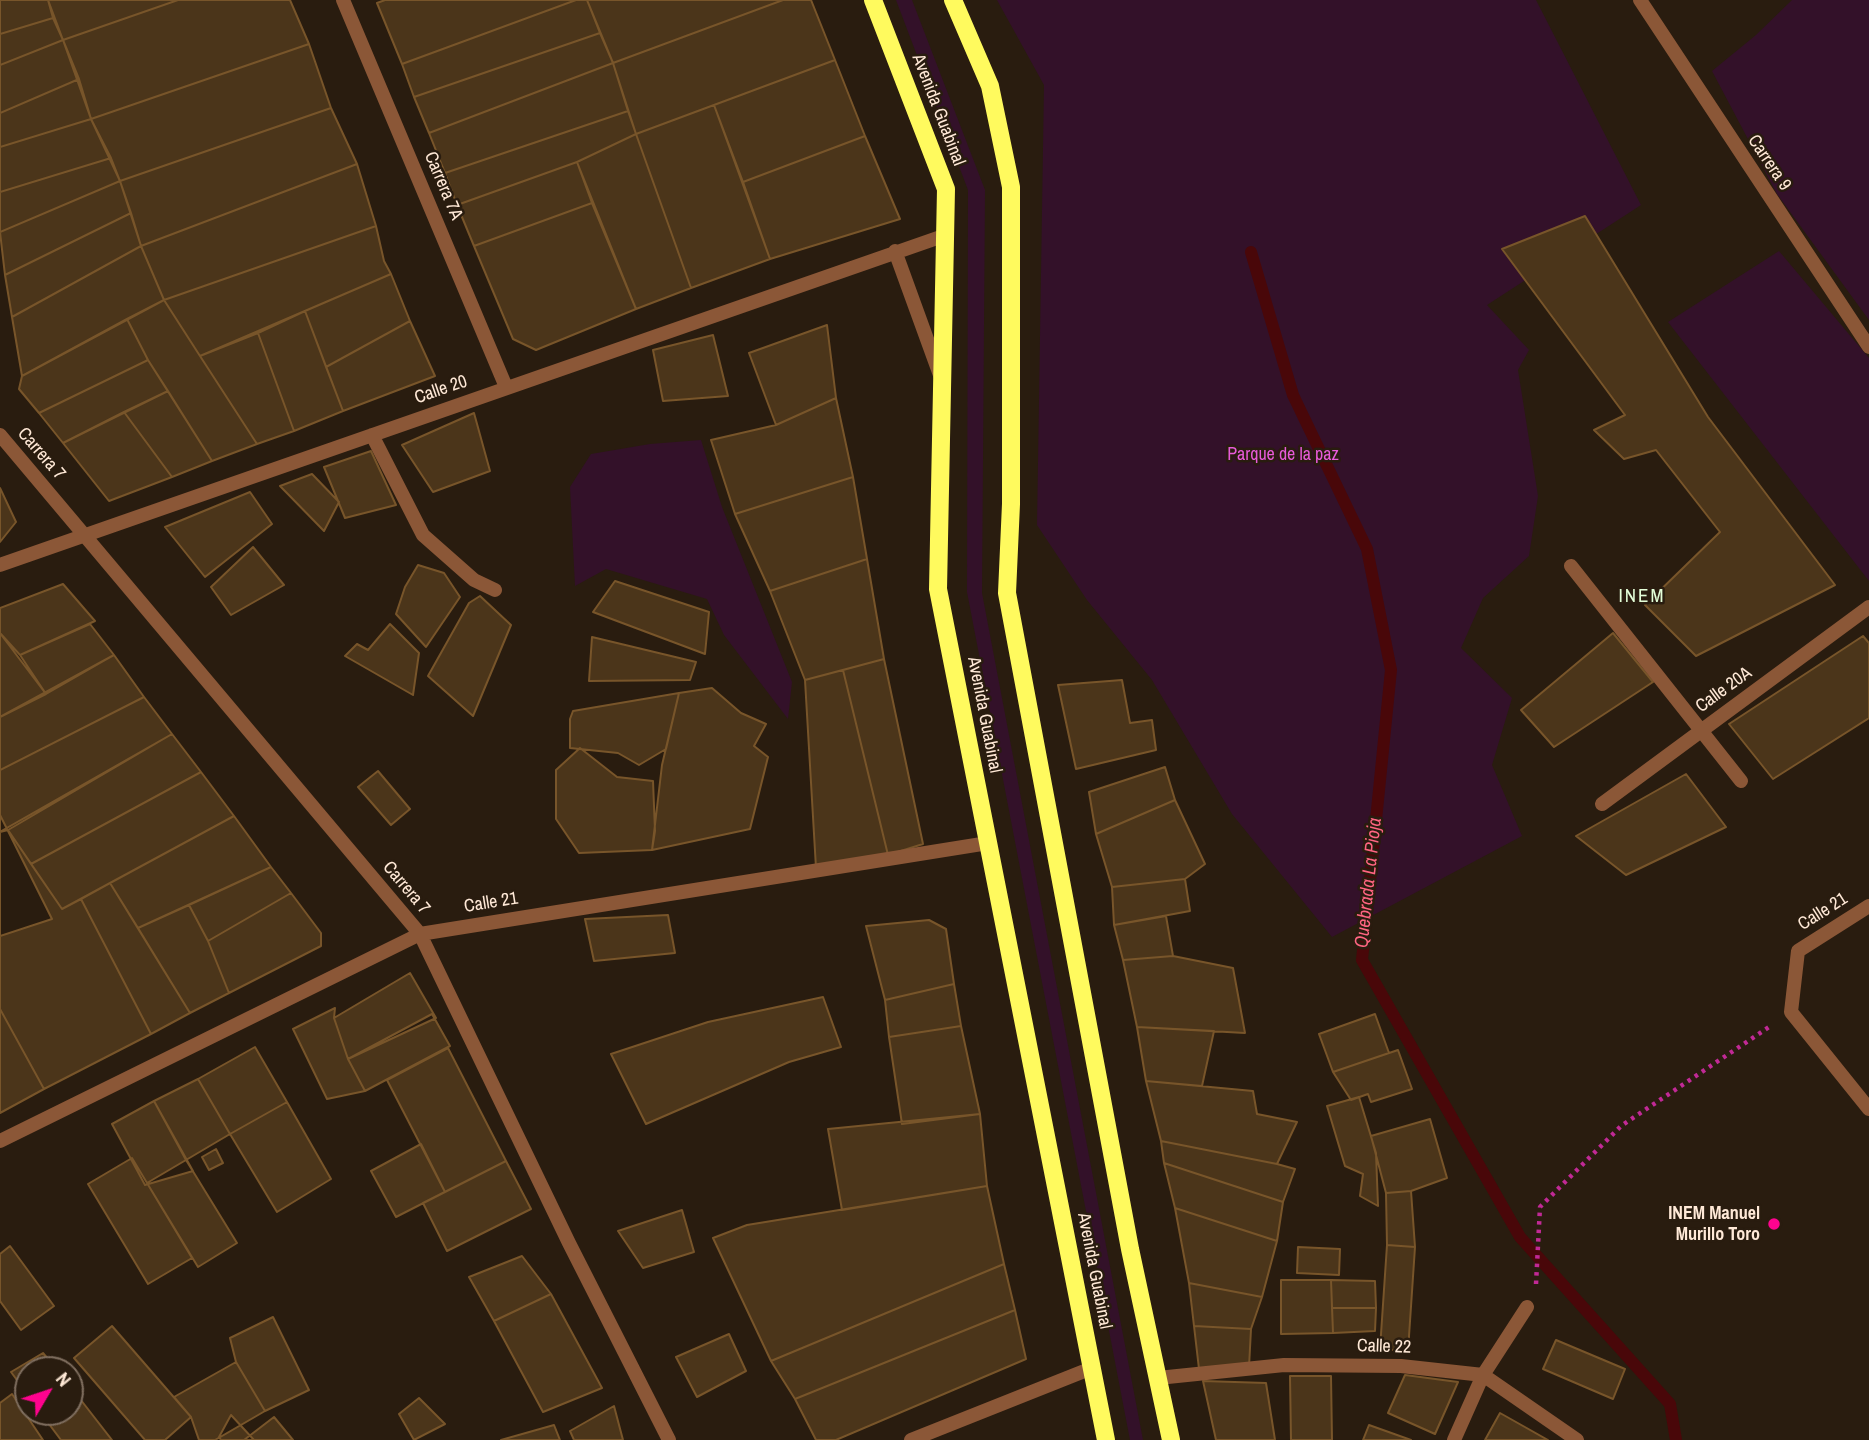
<!DOCTYPE html>
<style>
body{margin:0}
#map{position:relative;width:1869px;height:1440px;overflow:hidden;background:#291c0f;font-family:"Archivo Narrow",sans-serif}
canvas{display:block}
.north{position:absolute;left:14px;top:1356px;width:70px;height:70px;box-sizing:border-box;background:#291c0f;border:2px solid #7f6e5f;border-radius:50%;rotate:51deg;font-size:19px;font-weight:700;line-height:28px;text-align:center;color:#ffe9d7}
.north::after{content:'';display:block;margin:auto;width:24px;height:32px;background:#ff038f;clip-path:polygon(50% 0,100% 100%,50% 72%,0 100%)}
</style>
<div id="map">
<canvas width="1869" height="1440"></canvas>
<div class="north">N</div>
</div>
<script>
const g = document.querySelector('canvas').getContext('2d');
g.lineJoin = 'round';
function fillPath(path, color) { g.fillStyle = color; g.fill(path, 'evenodd'); }
function trace(path, color, width, dash) { g.strokeStyle = color; g.lineWidth = width; g.lineCap = dash ? 'butt' : 'round'; g.setLineDash(dash || []); g.stroke(path); }
function label(font, color, halo, rows, align = 'center') {
  g.font = font + ' "Archivo Narrow",sans-serif'; g.lineWidth = 5; g.setLineDash([]); g.textBaseline = 'middle'; g.strokeStyle = halo; g.fillStyle = color; for (const [text, x, y, turn = 0] of rows) {
    g.save(); g.translate(x, y); g.rotate((+turn || 0) * Math.PI / 180); g.textAlign = isNaN(turn) ? turn : align; if (halo) g.strokeText(text, 0, 0); g.fillText(text, 0, 0); g.restore();
  }
}
fillPath(new Path2D(`
 M896,0H912L985,190L982,593L1143,1440H1130L967,592L968,190Z
 M997,0H1536L1641,205L1487,305L1529,350L1518,370L1538,496L1529,556L1483,598L1461,648L1512,698L1492,765L1522,836L1332,937L1232,814L1152,680L1087,600L1037,525L1044,85Z
 M1792,0H1869V320L1777,194L1712,71L1756,35Z
 M1779,251L1869,358V581L1668,322Z
 M701,440L722,507L792,682L788,719L724,635L707,599L606,569L575,586L570,487L591,454L650,444Z`), '#331129');
trace(new Path2D(`
 M1251,252L1293,395L1367,549L1391,670L1362,960L1520,1237L1670,1404L1676,1440`), '#490709', 12);
const building = new Path2D(`
 M0,0H48L53,18L0,34Z
 M48,0H178L63,40Z
 M178,0H290L309,44L91,119L63,40Z
 M385,0H576L402,64L377,3Z
 M576,0H587L600,33L414,97L402,64Z
 M587,0H783L613,63Z
 M783,0H811L835,60L636,134L613,63Z
 M53,18L63,40L0,65V34Z
 M600,33L613,63L429,133L414,97Z
 M63,40L79,79L0,113V65Z
 M309,44L331,108L120,181L91,119Z
 M835,60L865,136L743,182L714,105Z
 M613,63L628,111L445,173L429,133Z
 M79,79L91,119L0,147V113Z
 M714,105L770,259L691,288L636,134Z
 M331,108L357,164L141,246L120,181Z
 M628,111L636,134L577,162L457,205L445,173Z
 M91,119L111,158L0,192V147Z
 M636,134L691,288L636,309L577,162Z
 M865,136L900,219L770,259L743,182Z
 M111,158L120,181L0,232V192Z
 M577,162L592,203L474,246L457,205Z
 M357,164L376,226L164,300L141,246Z
 M120,181L131,213L5,275L0,232Z
 M592,203L636,309L536,350L513,339L474,246Z
 M131,213L141,246L12,317L5,275Z
 M1585,216L1708,417L1835,585L1696,656L1645,605L1720,532L1656,450L1624,459L1594,430L1625,415L1502,249Z
 M376,226L384,261L391,274L200,356L164,300Z
 M141,246L164,300L22,376L12,317Z
 M391,274L410,321L326,367L305,311Z
 M164,300L200,356L257,444L212,461L148,360L127,319Z
 M305,311L343,411L294,431L258,333Z
 M127,319L148,360L39,413L19,389L22,376Z
 M410,321L435,376L343,411L326,367Z
 M827,325L836,398L776,425L749,353Z
 M258,333L294,431L257,444L200,356Z
 M713,335L728,396L663,401L653,350Z
 M148,360L168,391L63,443L39,413Z
 M168,391L212,461L172,477L124,412Z
 M836,398L853,477L735,514L711,440L776,425Z
 M124,412L172,477L109,501L63,443Z
 M474,413L490,471L433,492L402,445Z
 M371,451L396,505L345,518L324,467Z
 M312,474L339,502L324,531L280,486Z
 M853,477L867,559L770,591L735,514Z
 M0,488L16,522L0,542Z
 M250,492L272,524L205,577L165,527Z
 M253,547L284,585L231,615L211,587Z
 M867,559L884,659L805,680L770,591Z
 M418,565L444,573L460,597L426,647L396,614L405,587Z
 M615,581L709,612L705,654L593,612Z
 M63,584L95,621L20,655L0,633V608Z
 M480,596L511,625L473,716L428,676L469,603Z
 M90,624L114,655L46,694L20,655Z
 M390,624L419,653L413,695L345,656L357,644L368,650Z
 M0,633L46,694L0,717Z
 M1613,633L1653,682L1554,747L1521,710Z
 M1863,636L1869,643V718L1773,779L1729,724Z
 M592,637L696,662L690,680L589,681Z
 M114,655L144,697L0,770V717Z
 M884,659L923,844L888,855L843,670Z
 M843,670L888,855L816,868L805,680Z
 M1122,680L1130,723L1152,720L1156,750L1076,769L1058,685Z
 M712,688L741,713L766,724L754,746L768,757L750,829L652,850L662,765L679,693Z
 M679,693L666,749L639,765L618,753L570,748V719L573,711Z
 M144,697L172,734L0,832V770Z
 M172,734L201,772L31,864L8,830Z
 M580,748L617,777L653,781L655,831L652,850L579,853L556,819V770Z
 M1165,767L1175,800L1096,834L1089,792Z
 M378,771L410,809L391,825L358,787Z
 M201,772L234,816L62,909L31,864Z
 M1686,774L1726,827L1626,875L1576,836Z
 M1175,800L1205,864L1185,879L1112,887L1096,834Z
 M0,815L52,919L0,936Z
 M234,816L271,867L138,928L110,883Z
 M8,830L62,909L81,899L151,1034L44,1089L0,1009V832Z
 M271,867L291,893L208,941L189,905Z
 M1185,879L1190,911L1114,925L1112,887Z
 M110,883L190,1013L151,1034L81,899Z
 M291,893L321,933V946L229,993L208,941Z
 M189,905L208,941L229,993L190,1013L138,928Z
 M668,915L675,953L594,961L585,919Z
 M1166,916L1173,956L1123,960L1114,925Z
 M929,920L946,929L954,984L885,1000L866,926Z
 M1173,956L1233,968L1245,1033L1137,1027L1123,960Z
 M410,973L436,1018L348,1059L334,1018Z
 M954,984L961,1026L889,1037L885,1000Z
 M823,997L841,1047L789,1062L646,1124L611,1054L708,1022Z
 M335,1008L334,1018L348,1059L365,1091L327,1099L293,1029Z
 M0,1009L44,1089L0,1113Z
 M432,1014L450,1046L365,1091L348,1059Z
 M1375,1014L1389,1053L1333,1072L1319,1034Z
 M961,1026L980,1114L902,1124L889,1037Z
 M1137,1027L1214,1031L1202,1086L1146,1081Z
 M255,1047L287,1102L230,1134L198,1079Z
 M448,1048L506,1161L445,1192L387,1080Z
 M1398,1050L1412,1089L1371,1102L1368,1094L1351,1100L1333,1072Z
 M198,1079L230,1134L186,1160L154,1101Z
 M1146,1081L1253,1091L1257,1114L1297,1122L1277,1164L1161,1141Z
 M1359,1097L1376,1153L1378,1206L1360,1196L1363,1174L1345,1166L1327,1106Z
 M154,1101L193,1171L145,1185L112,1124Z
 M287,1102L331,1179L277,1212L230,1134Z
 M980,1114L987,1186L842,1210L828,1129Z
 M1430,1119L1447,1178L1411,1191L1386,1193L1371,1136Z
 M1161,1141L1277,1164L1295,1169L1283,1202L1164,1163Z
 M421,1144L445,1192L396,1217L371,1171Z
 M216,1149L223,1163L209,1170L202,1157Z
 M132,1158L192,1258L148,1284L88,1184Z
 M186,1160L237,1243L198,1267L147,1183Z
 M506,1161L531,1209L447,1251L423,1203Z
 M1164,1163L1283,1202L1277,1241L1175,1208Z
 M987,1186L1004,1264L771,1361L713,1238L747,1225Z
 M1411,1191L1415,1247L1387,1245L1386,1193Z
 M1175,1208L1277,1241L1262,1297L1189,1283Z
 M682,1210L694,1252L643,1268L618,1231Z
 M1387,1245L1415,1247L1408,1351L1380,1349Z
 M10,1246L54,1306L21,1330L0,1301V1254Z
 M1298,1247L1340,1249L1339,1275L1297,1273Z
 M522,1256L551,1294L494,1321L469,1277Z
 M1004,1264L1015,1310L795,1399L771,1361Z
 M1281,1280H1331L1333,1333L1281,1334Z
 M1331,1280L1375,1281L1376,1308H1332Z
 M1189,1283L1262,1297L1251,1329L1194,1326Z
 M551,1294L602,1388L543,1412L494,1321Z
 M1332,1308H1376L1375,1331L1333,1333Z
 M1015,1310L1026,1359L836,1440H816L795,1399Z
 M273,1317L309,1390L265,1411L236,1362L230,1338Z
 M112,1326L191,1417L165,1440H145L74,1358Z
 M1194,1326L1251,1329L1249,1367L1199,1369Z
 M729,1334L746,1371L697,1397L676,1357Z
 M1556,1340L1625,1369L1613,1399L1543,1369Z
 M43,1353L57,1370H28V1395L11,1372Z
 M236,1362L265,1411L215,1440H199L191,1417L174,1397Z
 M1405,1375L1458,1382L1435,1434L1388,1413Z
 M1290,1376H1331L1332,1440H1291Z
 M1203,1381L1266,1383L1275,1440H1216Z
 M70,1386L112,1440H61L40,1412H70Z
 M12,1394L43,1440H0V1403Z
 M419,1398L445,1424L414,1440L399,1414Z
 M614,1406L623,1440H574L570,1431Z
 M1500,1413L1548,1440H1485Z
 M231,1415L254,1440H221L219,1437Z
 M274,1417L293,1440H244Z
 M554,1425L560,1440H501Z
 M1369,1425L1411,1440H1363Z`);
fillPath(building, '#4b351a');
trace(building, '#78552a', 2);
trace(new Path2D(`
 M1536,1284L1540,1207L1621,1126L1769,1027`), '#c12996', 4.5, [3.5, 5]);
trace(new Path2D(`
 M343,0L506,387
 M1640,0L1869,347
 M895,251L940,375
 M0,435L420,934L569,1243L669,1440
 M372,435L423,535L474,580L495,590
 M0,565L946,235
 M1571,566L1741,781
 M1602,804L1869,607
 M1869,906L1798,951L1791,1012L1869,1109
 M0,1141L420,934L988,843
 M1158,1378L1284,1365L1401,1366L1483,1375L1577,1440
 M911,1440L1092,1368
 M1454,1440L1483,1375L1527,1307`), '#8b5737', 14);
trace(new Path2D(`
 M873,0L946,189L938,589L1106,1440
 M953,0L990,86L1011,187V504L1007,593L1130,1249L1171,1440`), '#fffa5e', 18);
for (const [x, y, r, color] of [
 [1774,1224,7,"#ff038f"]
]) { const dot = new Path2D(); dot.arc(x, y, r, 0, 2 * Math.PI); g.fillStyle = color; g.fill(dot); trace(dot, '#291c0f', 2.5); }
label('18px', '#ffe9d7', '#291c0f', [
 ["Avenida Guabinal",938,110,69],
 ["Carrera 9",1769,163,56],
 ["Carrera 7A",443,186,67],
 ["Calle 20",441,390,-19],
 ["Carrera 7",41,454,49],
 ["Calle 20A",1724,690,-36],
 ["Avenida Guabinal",984,715,79],
 ["Carrera 7",406,888,50],
 ["Calle 21",491,903,-9],
 ["Calle 21",1823,912,-32],
 ["Avenida Guabinal",1094,1271,79],
 ["Calle 22",1384,1347,2]
]);
label('18px', '#e75bd9', '#291c0f', [
 ["Parque de la paz",1283,455]
]);
label('bold 18px', '#ffe9d7', '#291c0f', [
 ["INEM Manuel",1760,1214],
 ["Murillo Toro",1760,1235]
], 'right');
g.letterSpacing = '2px';
label('19px', '#e4ffd9', '#291c0f', [
 ["INEM",1642,597]
]);
g.letterSpacing = '0px';
label('italic 19px', '#ff6582', '#291c0f', [
 ["Quebrada La Pioja",1369,883,-84]
]);
</script>
